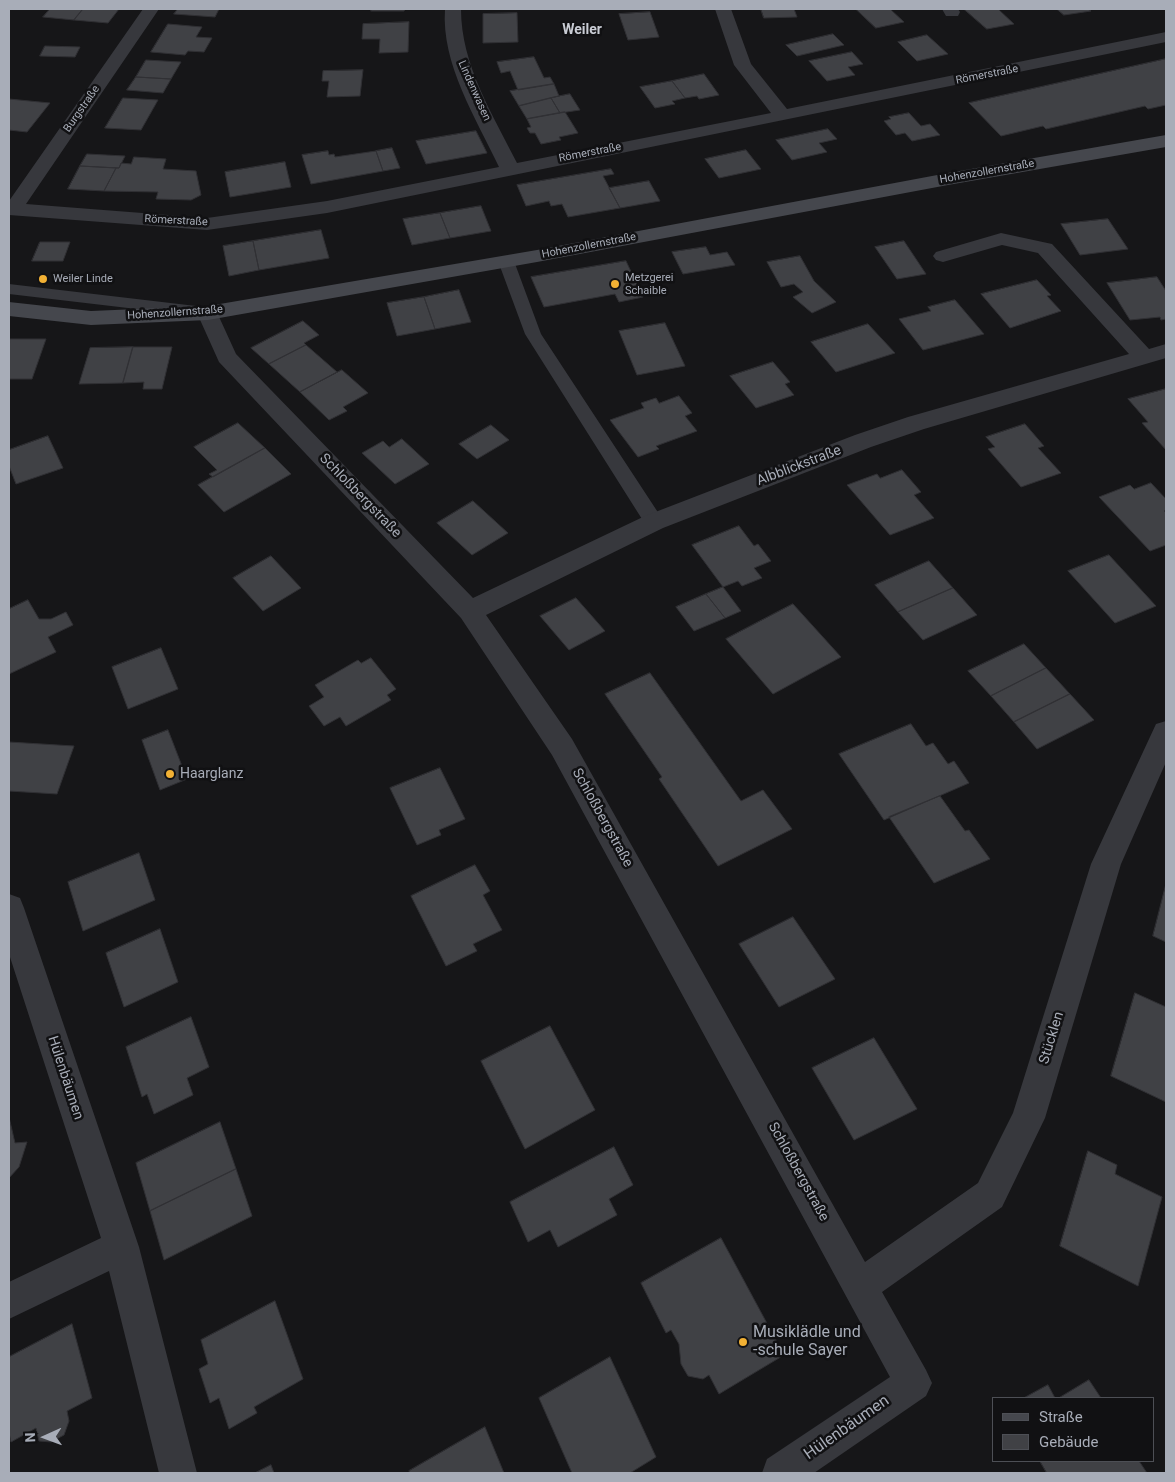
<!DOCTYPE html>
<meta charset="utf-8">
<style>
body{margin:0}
#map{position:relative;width:1175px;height:1482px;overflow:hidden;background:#161618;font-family:Roboto,sans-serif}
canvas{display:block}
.frame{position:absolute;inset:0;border:10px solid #a8adb8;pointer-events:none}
.legend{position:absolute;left:992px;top:1397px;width:162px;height:65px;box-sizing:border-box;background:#111113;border:1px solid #4d4f55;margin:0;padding:6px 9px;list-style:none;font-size:15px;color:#a8adb8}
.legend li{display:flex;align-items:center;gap:10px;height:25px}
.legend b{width:25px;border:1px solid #4d4f55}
.north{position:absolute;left:20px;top:1412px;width:50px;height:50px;-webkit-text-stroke:4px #111113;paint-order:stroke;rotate:268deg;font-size:14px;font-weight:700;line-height:20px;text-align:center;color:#a8adb8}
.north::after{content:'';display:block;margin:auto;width:18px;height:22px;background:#a8adb8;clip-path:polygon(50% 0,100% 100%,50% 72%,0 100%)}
</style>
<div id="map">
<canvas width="1175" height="1482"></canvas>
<div class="frame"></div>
<ul class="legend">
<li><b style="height:6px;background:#45474d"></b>Straße</li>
<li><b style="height:14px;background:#404145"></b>Gebäude</li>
</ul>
<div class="north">N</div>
</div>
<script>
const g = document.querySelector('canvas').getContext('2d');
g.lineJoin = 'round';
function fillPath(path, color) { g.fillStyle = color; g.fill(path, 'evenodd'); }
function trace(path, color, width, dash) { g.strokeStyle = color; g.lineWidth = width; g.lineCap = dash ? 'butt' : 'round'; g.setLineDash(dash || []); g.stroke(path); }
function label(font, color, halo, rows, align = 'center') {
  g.font = font + ' Roboto,sans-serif'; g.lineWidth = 5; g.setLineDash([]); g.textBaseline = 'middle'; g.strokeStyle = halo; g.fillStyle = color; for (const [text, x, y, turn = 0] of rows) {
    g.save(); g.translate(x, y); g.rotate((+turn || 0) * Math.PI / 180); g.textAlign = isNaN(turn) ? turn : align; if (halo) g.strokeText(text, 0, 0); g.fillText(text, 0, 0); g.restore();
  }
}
const building = new Path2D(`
 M50,9H83L74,20L43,17Z
 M83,9H119L108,23L74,20Z
 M178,9H219L215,17L174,14Z
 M372,9H405L404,11H371Z
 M761,9H794L797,17L764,18Z
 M856,9H890L904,22L876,28Z
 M964,9H998L1014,24L987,29Z
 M1057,9H1088L1091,11L1064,15Z
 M650,12L659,37L628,40L619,14Z
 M517,13L518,42L483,43V14Z
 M409,22L408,52L379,53L380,39H362L363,24Z
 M168,24L202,27L196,37L212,38L204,52L188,51L185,55L151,52Z
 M833,34L844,45L797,56L786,45Z
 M927,35L948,54L917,61L898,42Z
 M45,46L80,47L75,57L40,56Z
 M852,52L863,64L848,67L855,75L827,81L809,61Z
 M534,57L544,78L550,77L554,84L518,90L510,71L501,73L497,62Z
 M1166,59V105L1148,109L1145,106L1046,129L1043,126L1001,136L969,103Z
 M146,60L181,62L171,79L136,77Z
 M363,70L360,96L327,97L329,81H322L323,71Z
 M704,74L719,95L699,99L697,96L685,98L672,81Z
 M136,77L171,79L163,93L127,90Z
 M672,81L685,98L672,101L675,104L655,108L640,87Z
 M554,84L559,96L519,106L510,91Z
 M570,94L580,110L560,113L551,98Z
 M123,98L158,100L141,130L105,128Z
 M551,98L560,113L527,119L519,106Z
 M9,99L50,103L27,132L9,130Z
 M565,112L578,133L559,137L561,140L541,144L535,133H530L527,128L531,127L527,119Z
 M909,113L921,126L930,124L940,135L912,141L905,133L896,135L884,121L891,119L889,117Z
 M828,129L837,139L819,143L827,152L792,160L776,140Z
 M476,131L487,153L426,164L416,141Z
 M392,148L400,168L383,171L376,151Z
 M746,150L761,169L719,178L705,159Z
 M328,151L329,155L334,154L335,157L376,151L383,171L311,184L302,155Z
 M87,154L125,156L119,168L80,166Z
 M134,157L166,159L163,169L196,171L201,195L191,200L156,199L158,192L104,191L116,168H119L121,163L131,164Z
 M285,162L291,187L230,197L225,172Z
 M80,166L116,168L104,191L68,189Z
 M611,169L614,174L603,176L620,208L568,217L562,204L551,206L549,201L526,206L517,185Z
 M649,181L660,201L620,208L609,188Z
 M481,206L491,231L450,238L440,213Z
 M440,213L450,238L412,245L403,219Z
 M1108,219L1128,249L1080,255L1061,224Z
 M321,230L329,258L259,270L253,241Z
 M253,241L259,270L229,276L223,246Z
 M904,241L926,274L897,279L875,247Z
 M40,242H70L63,261H32Z
 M706,247L710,255L727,252L735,265L683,274L672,252Z
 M800,256L814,281L836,302L812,313L793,297L803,292L794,284L781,287L767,262Z
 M626,261L643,297L619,302L615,294L544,307L531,277Z
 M1157,277L1166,291V319L1161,320L1160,317L1130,320L1107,283Z
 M1037,280L1051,295L1047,296L1061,311L1010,328L981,294Z
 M459,290L471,322L435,329L424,297Z
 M424,297L435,329L397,336L387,303Z
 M955,300L984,334L923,350L899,319L931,311L928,307Z
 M303,321L319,335L304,343L306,345L269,364L251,348Z
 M665,323L685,366L637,375L619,331Z
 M868,324L895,353L836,372L811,342Z
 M10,339H46L32,379H9Z
 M306,345L337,372L300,392L269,364Z
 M133,347L123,383L79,384L90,348Z
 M133,347H172L162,389H143L144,382L123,383Z
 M773,362L790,382L785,384L794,395L756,408L730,376Z
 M342,370L368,393L343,407L347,411L329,420L300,392Z
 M1166,389V450L1142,423L1148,422L1128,399Z
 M679,396L692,413L685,416L697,431L656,446L659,449L638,457L610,420L644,408L641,403L656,398L659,403Z
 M238,423L265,448L213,477L209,474L217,470L194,447Z
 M1025,424L1044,446L1038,448L1061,473L1021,487L988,449L995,447L986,437Z
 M491,425L509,440L477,459L459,444Z
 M48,436L63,468L16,484L9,466V450Z
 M402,439L429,464L395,484L362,453L383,441L389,447Z
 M265,448L291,474L224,512L198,485Z
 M902,470L921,492L914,495L934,518L890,535L847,485L877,474L880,478Z
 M1151,483L1166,499V510L1164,511L1166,513V545L1150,551L1099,497L1130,485L1134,489Z
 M473,501L508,533L472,555L437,523Z
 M739,526L754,546L758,544L771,561L754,568L762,578L742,586L738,581L723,587L692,545Z
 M1109,555L1156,606L1115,623L1068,571Z
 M271,556L301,588L263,611L233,578Z
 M929,561L953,588L898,612L875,585Z
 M723,587L741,611L725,618L706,594Z
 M953,588L977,615L923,640L898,612Z
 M706,594L725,618L694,631L676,607Z
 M576,598L605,631L569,650L540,616Z
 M28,600L39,619H51L66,612L73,625L48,637L56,652L9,674V609Z
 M793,604L841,657L773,694L726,639Z
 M1024,644L1046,668L991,696L968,671Z
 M161,648L178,689L128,709L112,667Z
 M371,658L396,689L387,695L391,700L346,726L340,717L324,726L309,706L324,697L315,685L358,660L361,663Z
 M1046,668L1070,694L1014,722L991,696Z
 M650,673L741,801L763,790L792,829L718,866L659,779L662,777L605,694Z
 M1070,694L1094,720L1037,749L1014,722Z
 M911,724L926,746L933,743L948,764L954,761L969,783L884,820L839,754Z
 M168,730L187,779L160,790L142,740Z
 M9,742L74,746L57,794L9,791Z
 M440,768L465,819L439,830L441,835L417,845L390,788Z
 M940,796L965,831L969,830L990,859L934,883L889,817Z
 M139,853L155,900L83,931L68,882Z
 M475,865L490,891L483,895L502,930L473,944L477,951L446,966L411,896Z
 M1166,884V942L1153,936Z
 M793,917L835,979L779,1007L739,944Z
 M160,929L178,982L124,1007L106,953Z
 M1135,993L1166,1007V1102L1111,1076Z
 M191,1017L209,1067L187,1078L193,1095L154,1114L147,1094L142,1097L126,1047Z
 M550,1026L595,1110L525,1149L481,1061Z
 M874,1038L917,1109L854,1140L812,1068Z
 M9,1117L15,1143L27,1142L19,1167L9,1178Z
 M220,1122L236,1169L150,1211L136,1163Z
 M614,1147L633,1185L609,1199L617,1215L558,1247L550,1230L528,1242L510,1202Z
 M1088,1151L1117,1165L1115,1174L1162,1197L1138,1286L1060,1246Z
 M236,1169L252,1216L164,1260L150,1211Z
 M721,1238L784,1355L719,1394L709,1375L703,1379L688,1376L681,1364L679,1344L671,1330L666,1333L641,1283Z
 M275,1301L303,1379L254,1407L257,1413L229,1429L219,1398L210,1403L199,1369L208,1364L201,1340Z
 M72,1324L92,1398L67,1411L69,1421L64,1435L51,1442L39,1441L36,1428L11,1442L9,1433V1357Z
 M610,1357L656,1457L630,1473H572L539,1398Z
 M1089,1380L1101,1398H1059Z
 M1048,1385L1055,1398H1024Z
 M485,1427L504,1473H410L409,1471Z
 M1040,1461H1139L1147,1473H1047Z
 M271,1465L274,1473H255Z`);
fillPath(building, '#404145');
trace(building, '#303034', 1);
fillPath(new Path2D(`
 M506,256L514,261L541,334L661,517L663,522L661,527L654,529L647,527L525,334L498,261Z
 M9,284L196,306L202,307L204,311L202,315L196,316L9,294Z`), '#37383d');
fillPath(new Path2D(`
 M143,9H159L26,204L207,218L327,201L499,167C476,118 441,64 445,9H461C461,65 493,115 517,163L771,113L734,65L715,9H731L751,64L787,109L1166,32V42L327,213L207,230L9,215V201Z
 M942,9H958L960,12L958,16H946Z
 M1001,233L1052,244L1149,349L1166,344V358L924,429L871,447L663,528L486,615L572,739L865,1262L978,1183L1013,1113L1091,864L1156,724L1166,721V762L1121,864L1045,1118L1002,1207L882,1292L926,1370L932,1383L926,1396L814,1473H762L767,1459L890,1377L552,755L461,618L219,362L197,313L201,308L208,306L215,308L236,354L473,598L645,516L855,435L908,417L1129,354L1038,253L1002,245L943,262L936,260L933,256L936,252Z
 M9,894L20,898L24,908L139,1247L197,1473H159L109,1271L9,1319V1282L101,1238L9,954Z`), '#37383d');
fillPath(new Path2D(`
 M1166,135V147L948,185L537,262L208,320L91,325L9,316V302L91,311L208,306L537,250L948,173Z`), '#45474d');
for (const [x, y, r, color] of [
 [43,279,5,"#f2b134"],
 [615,284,5,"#f2b134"],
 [170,774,5,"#f2b134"],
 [743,1342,5,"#f2b134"]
]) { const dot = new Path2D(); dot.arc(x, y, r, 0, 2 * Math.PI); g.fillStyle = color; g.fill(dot); trace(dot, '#111113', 2); }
label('11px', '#a8adb8', '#111113', [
 ["Römerstraße",987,75,-11],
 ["Lindenwasen",474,91,66],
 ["Burgstraße",82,109,-55],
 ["Römerstraße",590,153,-11],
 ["Hohenzollernstraße",987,172,-10],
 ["Römerstraße",176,221,3],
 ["Hohenzollernstraße",589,246,-11],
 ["Hohenzollernstraße",175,313,-4]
]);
label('11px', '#a8adb8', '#111113', [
 ["Metzgerei",625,278],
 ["Schaible",625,291],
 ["Weiler Linde",53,279]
], 'left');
label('bold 14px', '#c9ccd4', '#111113', [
 ["Weiler",582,30]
]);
label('14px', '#a8adb8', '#111113', [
 ["Albblickstraße",799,466,-21],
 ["Schloßbergstraße",360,496,46],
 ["Schloßbergstraße",602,818,61],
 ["Stücklen",1052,1038,-73],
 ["Hülenbäumen",65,1078,72],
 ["Schloßbergstraße",798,1172,61]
]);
label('14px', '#a8adb8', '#111113', [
 ["Haarglanz",180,774]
], 'left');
label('16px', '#a8adb8', '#111113', [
 ["Musiklädle und",753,1333],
 ["-schule Sayer",753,1351]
], 'left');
label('16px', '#a8adb8', '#111113', [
 ["Hülenbäumen",847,1428,-35]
]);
</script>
